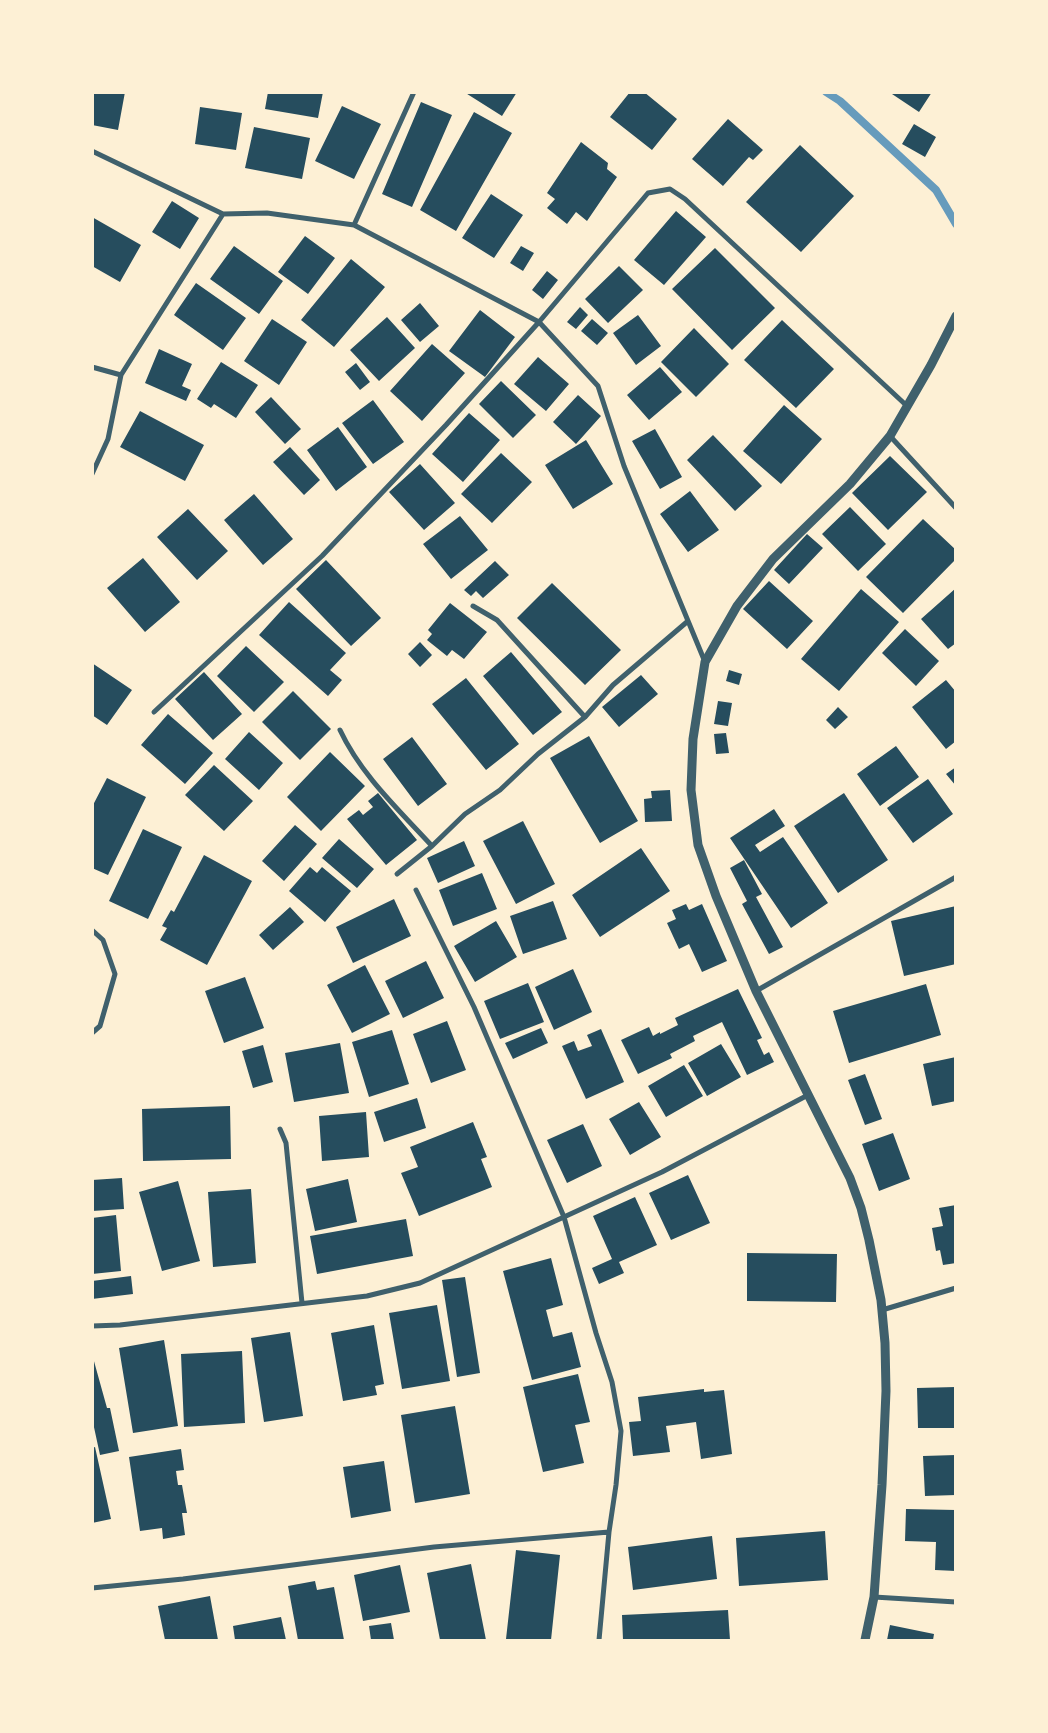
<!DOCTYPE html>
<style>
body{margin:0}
#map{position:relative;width:1048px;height:1733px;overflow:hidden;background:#fdf0d5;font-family:"Noto Sans",sans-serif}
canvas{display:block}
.frame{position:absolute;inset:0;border:94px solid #fdf0d5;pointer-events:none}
</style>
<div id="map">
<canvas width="1048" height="1733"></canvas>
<div class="frame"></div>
</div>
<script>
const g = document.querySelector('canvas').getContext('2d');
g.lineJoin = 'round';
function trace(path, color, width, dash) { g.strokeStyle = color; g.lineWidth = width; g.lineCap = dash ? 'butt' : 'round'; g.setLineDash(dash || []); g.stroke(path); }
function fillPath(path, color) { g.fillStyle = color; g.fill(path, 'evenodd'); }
trace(new Path2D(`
 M826,92L840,101L936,190L956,224`), '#669bbc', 8);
fillPath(new Path2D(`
 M92,92H125L118,130L92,125Z
 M268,92H323L318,118L265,109Z
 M464,92H517L502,116Z
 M630,92H644L677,119L652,150L610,117Z
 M889,92H932L919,112Z
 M421,102L452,115L412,207L382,194Z
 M342,106L381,124L354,179L315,161Z
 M200,107L242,113L236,150L195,144Z
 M474,112L512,133L456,231L420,210Z
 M728,119L763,150L753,160L749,157L723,186L692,159Z
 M914,124L936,137L925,157L902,144Z
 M254,127L310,138L302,179L245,168Z
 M581,142L608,163L607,169L617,177L587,221L576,212L567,224L547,208L555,199L547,193Z
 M800,145L854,196L801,252L746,202Z
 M491,194L523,215L494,258L462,238Z
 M172,201L199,218L180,249L152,232Z
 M676,211L706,237L664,285L634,260Z
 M92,217L141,245L120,282L92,266Z
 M305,236L335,258L308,294L278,272Z
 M234,246L283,281L259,314L210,279Z
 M521,246L534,253L523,271L510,263Z
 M715,248L775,308L732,350L672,289Z
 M351,259L385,287L334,347L301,320Z
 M619,266L643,290L608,323L585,299Z
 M547,271L558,280L543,299L532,290Z
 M196,283L246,318L223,350L174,315Z
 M420,303L439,326L420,342L401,320Z
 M580,307L588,315L576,329L567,322Z
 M480,310L515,337L485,377L449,351Z
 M638,315L661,346L636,365L613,333Z
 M387,317L415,348L379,381L350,350Z
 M272,319L307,342L279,385L244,361Z
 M592,319L608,333L597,345L581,331Z
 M782,320L834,369L796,408L744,360Z
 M694,328L729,364L696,397L661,362Z
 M432,344L465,373L422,421L390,391Z
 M159,349L192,364L182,386L191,390L186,401L145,383Z
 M538,357L569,384L546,411L514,384Z
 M221,362L258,385L236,418L214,404L211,408L197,399Z
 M356,363L370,382L360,390L345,372Z
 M660,367L682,392L649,420L627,395Z
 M501,381L536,415L513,438L479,404Z
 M578,395L601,416L576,444L553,422Z
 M271,397L301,429L285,444L255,412Z
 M373,400L404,442L373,464L342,423Z
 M784,405L822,439L781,484L743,451Z
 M140,411L204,445L185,481L120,447Z
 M469,413L500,440L463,482L432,454Z
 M338,427L367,467L336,491L307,450Z
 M655,429L682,477L660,489L632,441Z
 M713,435L762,486L735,511L687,460Z
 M586,440L613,484L573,509L545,465Z
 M290,447L320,480L304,495L273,462Z
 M501,453L532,482L492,523L461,494Z
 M890,456L927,492L888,530L852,493Z
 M420,464L455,503L424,530L389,492Z
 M690,491L719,530L688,552L660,514Z
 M254,494L293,539L263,565L224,520Z
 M850,507L886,544L858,571L822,534Z
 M188,509L228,551L197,580L157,537Z
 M460,516L488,550L451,579L423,544Z
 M923,519L956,550V559L903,613L866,577Z
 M807,534L823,548L789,584L774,570Z
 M143,558L180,602L145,632L107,588Z
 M326,560L381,618L351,646L296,589Z
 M495,561L509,575L483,598L476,591L471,596L464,590Z
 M769,581L813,621L787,649L743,609Z
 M552,583L621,650L585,685L517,618Z
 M956,588V643L948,649L921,619Z
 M861,589L899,622L839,691L801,659Z
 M289,602L346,653L330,670L342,680L328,696L259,635Z
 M450,603L487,632L464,659L452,650L447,656L427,640L432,634L428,630Z
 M905,629L939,661L916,686L882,653Z
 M420,642L432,655L420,667L408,654Z
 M246,646L284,682L254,712L217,676Z
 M511,652L562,712L533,735L483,676Z
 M92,663L132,690L107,725L92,715Z
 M729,670L742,674L739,685L726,681Z
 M204,672L242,714L213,740L175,699Z
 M641,675L658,694L619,727L602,707Z
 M466,678L519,744L486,770L432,704Z
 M946,680L956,692V741L946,749L912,707Z
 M293,691L331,729L300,760L262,722Z
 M718,701L732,703L728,726L714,724Z
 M838,707L848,717L835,729L826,720Z
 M168,714L213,753L185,784L141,745Z
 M249,732L283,763L259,790L225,759Z
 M726,733L729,753L716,754L714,734Z
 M589,736L638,821L600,843L550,758Z
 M412,737L447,784L418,806L383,759Z
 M896,746L919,777L880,806L857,774Z
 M330,752L365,786L321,831L287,797Z
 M214,765L253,801L224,831L185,795Z
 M956,767V786L946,774Z
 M107,778L146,797L108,875L92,868V807Z
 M928,779L953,814L913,843L887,808Z
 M670,790L672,821L645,822L644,799L652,798L651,791Z
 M378,793L417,840L386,865L347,819L359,810L363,815L373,807L368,801Z
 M844,793L888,860L838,893L794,826Z
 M774,809L785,826L755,845L760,852L783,837L828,903L791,928L730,838Z
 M523,821L555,884L516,904L483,841Z
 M295,825L317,844L284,881L262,861Z
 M143,829L182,847L148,919L109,901Z
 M339,839L374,869L357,888L322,858Z
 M464,841L475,866L438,883L427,858Z
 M641,848L670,891L600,937L572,895Z
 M204,855L252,881L207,965L160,940L167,928L162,926L171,910L174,912Z
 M744,860L762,894L756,897L783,947L769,954L742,904L747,901L730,868Z
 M310,867L317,873L322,867L351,891L325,922L289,891Z
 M482,873L497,909L453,926L439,890Z
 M394,899L411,936L353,963L336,927Z
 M553,901L567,939L523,954L510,916Z
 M686,904L689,910L702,904L727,961L702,972L689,944L679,949L667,923L676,919L672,910Z
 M956,906V964L904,976L891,921Z
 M290,907L304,922L273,950L259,935Z
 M496,921L517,957L475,982L454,946Z
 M426,961L444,998L403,1018L385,981Z
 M365,965L390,1014L352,1033L327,985Z
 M573,969L592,1012L554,1030L535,987Z
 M245,977L264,1028L224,1043L205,991Z
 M528,983L544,1022L500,1039L484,1001Z
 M926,984L941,1035L849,1063L833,1011Z
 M738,989L762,1038L757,1040L764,1055L769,1052L774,1062L747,1075L722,1022L693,1036L695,1041L670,1054L672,1058L638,1074L621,1040L649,1027L653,1036L660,1032V1034L678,1025L675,1018Z
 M447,1021L466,1070L431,1083L413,1034Z
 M541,1028L548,1043L513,1059L505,1043Z
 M601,1029L624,1082L586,1099L562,1046L574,1041L578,1051L592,1046L587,1035Z
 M392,1030L409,1084L369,1097L352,1042Z
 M340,1043L349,1093L294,1102L285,1053Z
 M721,1044L741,1077L707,1096L688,1063Z
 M263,1045L273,1082L253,1088L242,1051Z
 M956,1057V1101L932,1106L923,1064Z
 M684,1065L703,1096L666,1117L648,1086Z
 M865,1074L882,1119L865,1125L848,1080Z
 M417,1098L426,1128L384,1142L374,1112Z
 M639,1102L661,1137L630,1155L609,1119Z
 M230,1106L231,1159L143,1161L142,1109Z
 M366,1112L369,1157L322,1161L319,1116Z
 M473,1122L487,1157L481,1159L492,1187L419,1216L401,1173L418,1167L410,1147Z
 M583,1124L602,1166L567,1183L547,1140Z
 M893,1133L910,1179L879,1191L862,1144Z
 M688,1175L710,1223L671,1240L649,1193Z
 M122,1178L124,1209L92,1211V1180Z
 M348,1179L357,1222L315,1231L306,1189Z
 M178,1181L200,1261L162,1271L139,1192Z
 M251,1189L256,1263L213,1267L208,1192Z
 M635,1197L657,1245L619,1262L624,1273L599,1284L592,1268L612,1259L593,1216Z
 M956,1205V1263L943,1265L940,1250L936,1251L932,1228L943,1226L939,1208Z
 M116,1215L121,1271L92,1274V1218Z
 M406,1219L413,1256L317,1274L310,1236Z
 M747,1253L837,1254L836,1302L747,1301Z
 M551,1258L563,1305L546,1310L553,1337L572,1332L581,1367L532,1380L503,1271Z
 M131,1276L133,1294L92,1299V1281Z
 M465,1277L480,1373L457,1377L442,1280Z
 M437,1305L450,1381L402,1389L389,1313Z
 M374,1325L384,1384L375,1386L377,1395L343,1401L331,1333Z
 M290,1332L303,1416L264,1422L251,1338Z
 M164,1340L178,1426L133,1433L119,1348Z
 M242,1351L245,1423L184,1427L181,1354Z
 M92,1354L107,1408H110L119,1451L100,1455L92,1418Z
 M578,1374L590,1422L575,1425L584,1463L543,1472L523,1387Z
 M956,1387V1428H918L917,1388Z
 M704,1389V1392L724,1390L732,1454L701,1459L696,1422L666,1426L670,1452L633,1456L629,1422L641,1421L638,1397Z
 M455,1406L470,1494L415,1503L401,1415Z
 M95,1447L111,1519L92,1523V1448Z
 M181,1449L184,1470L176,1471L178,1485H182L187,1513H182L185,1535L163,1539L162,1528L140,1531L129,1457Z
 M956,1455V1495L925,1496L923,1456Z
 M384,1461L391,1511L351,1518L343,1467Z
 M906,1509L956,1510V1571L935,1570L936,1542L905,1541Z
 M825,1531L828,1580L739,1586L736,1538Z
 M712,1536L717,1579L633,1590L628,1547Z
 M516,1550L560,1555L551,1640L506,1639Z
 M471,1564L486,1640H440L427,1573Z
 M400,1565L410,1612L363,1621L354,1575Z
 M315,1581L317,1590L334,1587L344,1640H298L288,1586Z
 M210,1596L218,1640H165L158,1606Z
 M728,1610L730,1640H623L622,1615Z
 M281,1617L286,1640H235L233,1626Z
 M391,1623L394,1640H371L369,1626Z
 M890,1625L934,1634L933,1640H887Z`), '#264d5e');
trace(new Path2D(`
 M92,151L223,214L267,213L354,225L539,322L598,386L624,466L705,662
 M354,225L414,92
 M92,367L121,375
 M890,436L956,508
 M92,474L108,439L121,375L223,214
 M473,606L497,620L585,717
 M154,712L322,556L446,425L539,322L648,193L670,189L685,199L907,406
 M340,730C361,775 399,810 432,846
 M397,874L432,846L465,814L500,790L538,754L585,717L613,685L688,621
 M416,890L474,1007L564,1217L596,1333L612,1382L621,1431L616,1485L609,1532L599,1640
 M92,930L103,940L115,974L100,1026L92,1033
 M756,991L956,877
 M280,1129L286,1143L302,1303
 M882,1310L956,1288
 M92,1326L120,1325L367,1296L420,1283L662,1172L808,1095
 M92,1588L183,1579L434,1547L609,1532
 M874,1597L956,1602`), '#3f606c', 5);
trace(new Path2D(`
 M865,1640L874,1597L882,1485L886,1391L885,1343L881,1300L869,1240L861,1208L850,1178L756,991L716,896L698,845L691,790L693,739L705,662L737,606L773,559L850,484L890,436L931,365L956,316`), '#3f606c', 9);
</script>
